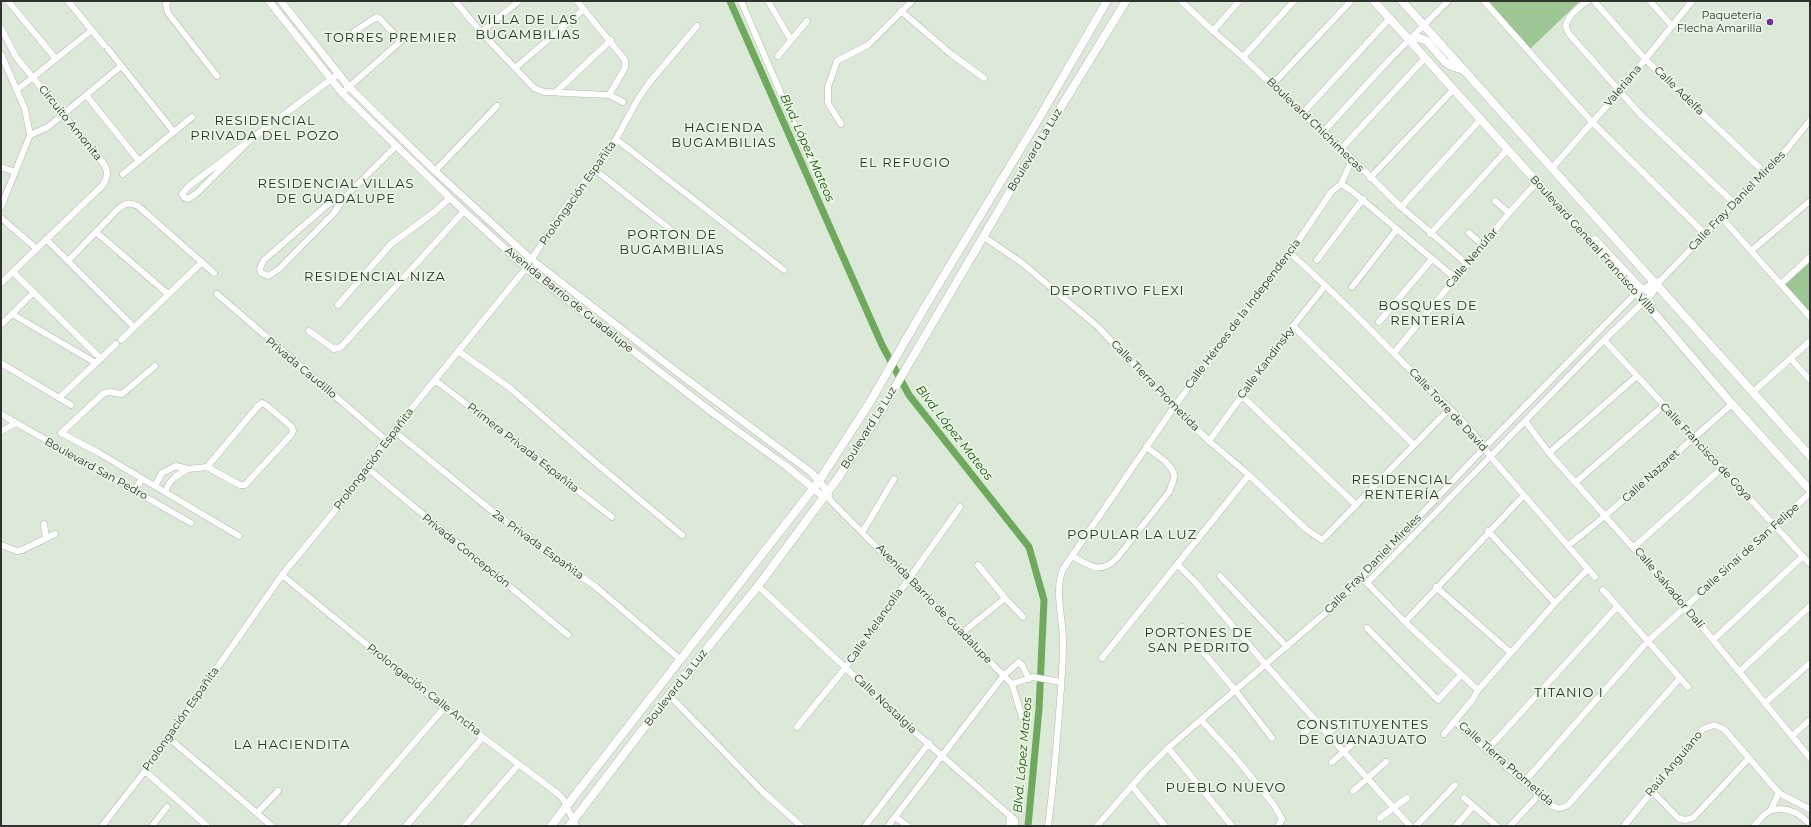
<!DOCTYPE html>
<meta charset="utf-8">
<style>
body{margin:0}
#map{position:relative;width:1811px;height:827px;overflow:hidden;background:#dce9d9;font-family:Montserrat,sans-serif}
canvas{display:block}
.frame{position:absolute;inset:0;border:2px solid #2e332d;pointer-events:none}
</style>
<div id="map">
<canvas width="1811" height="827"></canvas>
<div class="frame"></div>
</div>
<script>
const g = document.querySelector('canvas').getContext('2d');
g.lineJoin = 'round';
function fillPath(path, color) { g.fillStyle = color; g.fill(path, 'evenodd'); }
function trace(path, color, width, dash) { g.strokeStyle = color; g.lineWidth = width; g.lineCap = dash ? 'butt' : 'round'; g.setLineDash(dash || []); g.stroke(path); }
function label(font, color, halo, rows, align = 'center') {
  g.font = font + ' Montserrat,sans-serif'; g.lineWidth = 3.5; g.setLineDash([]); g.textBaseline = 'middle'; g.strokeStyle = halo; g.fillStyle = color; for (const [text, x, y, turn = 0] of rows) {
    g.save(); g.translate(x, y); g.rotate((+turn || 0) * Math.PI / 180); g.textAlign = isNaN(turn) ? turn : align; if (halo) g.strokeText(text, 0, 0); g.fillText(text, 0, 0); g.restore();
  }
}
fillPath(new Path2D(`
 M1487,1H1580L1530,49Z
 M1810,262V312L1784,285Z`), '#9ec694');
trace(new Path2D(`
 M730,1L882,345L909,395L1029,547L1044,600L1039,709L1028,826`), '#6ea95e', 7);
const minor = new Path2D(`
 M8,1L56,59
 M68,1L104,45
 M168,1L166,4L168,13L217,76
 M455,1L481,32L534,88L544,92L609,95L623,102
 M577,1L625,60V68L609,95
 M741,1L819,182
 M768,1L791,40
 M1181,1L1213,31L1243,57L1302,114L1324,131L1401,207L1467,264
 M1484,1L1592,122L1705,234
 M1588,1C1581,5 1566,17 1566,26C1566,29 1568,32 1570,35L1640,114L1734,203
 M1594,1L1646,60L1764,172
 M1650,1L1672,26
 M901,11L951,54L984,78
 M1,28L16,57L103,163C109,172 108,177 102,186L1,283
 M1213,31L1239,1
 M481,32L519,1
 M108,49L174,132
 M1,54L25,109L30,135
 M778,56L807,21
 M1243,57L1294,1
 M515,68L584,9
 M1272,85L1351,1
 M17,90L92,30
 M556,92L611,40
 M342,93L401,41L380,19L377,17L355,31
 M86,95L139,161
 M1302,114L1390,18
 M841,124L828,103V87L837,61L868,45L912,1
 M1324,131L1389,60L1448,1
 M616,139L784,270
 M248,142L197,193L188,199L184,197L182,194L189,186L338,74
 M1341,149L1425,58
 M1,167L15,172
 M1552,168L1619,92L1692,1
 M594,169L675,233
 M435,171L497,106
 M123,174L192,117
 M1370,178L1453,90
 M1341,184L1352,160
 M344,198L332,202L326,206L264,260L260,268L261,273L268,276L279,269L334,213L344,198L396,146
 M1495,201L1509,213
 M1,207L30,135L48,127L121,66
 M1401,207L1480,120
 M1721,217L1810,317
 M1,218L37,249
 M96,232L168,294
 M1469,233L1483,245
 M1430,234L1507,150
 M984,237L1022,263L1097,326L1174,407L1209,441L1249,475L1306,529L1322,540L1449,409
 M46,239L134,327
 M1752,250L1810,201
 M1290,253C1336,294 1379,338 1422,382C1445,405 1474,429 1490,456L1595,577
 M1317,260L1363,199
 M68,261L118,209C125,203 129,202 138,206L214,273
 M13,272L101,359
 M1781,284L1810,257
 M1352,287L1397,229
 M217,294L386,440
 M338,305L391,244L433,213L450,198
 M12,314L96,363
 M1379,322L1432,259
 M1,325L34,292
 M1293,326L1413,444
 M309,331L334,349L341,347L464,211
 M121,340L202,262
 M1604,340L1810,564
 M458,351L510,388L590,458L682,535
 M1394,353L1509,213L1537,182
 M1791,359L1810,380
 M1,363L71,405
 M155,366L122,394L110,392L104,393L61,433L99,453L239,536
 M435,380L612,517
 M1752,393L1810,341
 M1242,396L1356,505
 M59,398L116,344
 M1,414L191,523
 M1525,421L1549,453L1686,607L1810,758
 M1,431L16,423
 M394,431L502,519L596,587L681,660
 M1209,441L1293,326L1325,286
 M1549,453L1637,376
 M366,467L568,635
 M1576,482L1663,406
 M155,486L162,473L176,466L188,469L207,467L240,485H245L291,435L293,431L292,427L266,405L262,403L258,406L207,467
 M134,491L142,479
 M165,492C170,479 177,475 188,469
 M828,492L830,500L1012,684L1022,717
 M44,524L46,538
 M863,531L894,479
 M1488,531L1555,603
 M1,545L17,551L22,550L55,534
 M1569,545L1605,516L1732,404
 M1634,547L1722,468
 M1072,556C1091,566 1100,575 1117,558L1169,492C1171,487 1174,481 1174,476C1173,464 1155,454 1146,447
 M1177,564L1195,582L1266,665L1410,826
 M978,565L1005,598L1023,617
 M282,575L444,708L557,793L563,799L576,826
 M1220,576L1287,647
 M1365,581L1405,622L1478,690
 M1367,583L1604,340L1651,295L1661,280L1787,149L1810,120
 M758,586L910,728L1015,820V826
 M1436,587L1511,653
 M1603,590L1688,687
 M1405,622L1524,495
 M1182,627L1235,690L1272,738
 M1367,628L1438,700L1461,675
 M962,633L1005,598
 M1713,640L1803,556
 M1102,658L1249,475
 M1739,672L1810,606
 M1012,684L1033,677L1061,682
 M669,695L763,792L801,826
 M1765,703L1810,663
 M1201,720L1235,757L1274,805L1282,819L1278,826
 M1455,722L1548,803C1555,808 1560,810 1568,805L1680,678
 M797,727L846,667L960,507
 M1304,733L1317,722
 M1327,734L1343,721
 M1444,734L1473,699L1478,690L1555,603L1588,569
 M1792,736L1810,720
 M169,738L272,826
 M1168,748L1232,826
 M1487,750L1617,607
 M1332,762L1356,741
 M145,771L207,826
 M1524,782L1648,641L1810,493
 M1132,786L1165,826
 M1651,790L1678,818L1685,820L1693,818L1748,759
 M1353,791L1386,762
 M1464,798L1497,826
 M1770,811L1779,793
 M257,813L278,791
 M895,817L908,826
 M1380,818L1407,798
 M102,826L145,771L282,575L333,513L386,440L526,268L566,206L616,139L638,99L649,83L697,26
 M152,826L167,807
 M342,826L444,708
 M406,826L483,737
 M465,826L519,764
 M865,826L929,743
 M888,826L1004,675L1019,662L1022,665L1029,679
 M1009,826L1010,815
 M1048,826C1053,789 1056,752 1059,714C1061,690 1063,665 1063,641C1063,618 1054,591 1063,569L1174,407L1290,253L1332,191L1341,184L1352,191L1455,278
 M1097,826L1143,773L1168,748L1337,603L1485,447L1636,293L1651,284L1661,280
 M1416,826L1455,785
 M1456,826L1473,806
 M1510,826L1539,795
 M1624,826L1703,729L1714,725L1724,729L1779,793L1810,809
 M1754,826C1759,821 1764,813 1770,811C1786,805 1800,814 1810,824`);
const tertiary = new Path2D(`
 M269,1L342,93L450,198L526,268L713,413L786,466L824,497
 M281,1L349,87L435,171L532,260L677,372L812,473L828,492`);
const secondary = new Path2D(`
 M1374,1L1644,301L1732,404L1810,490
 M1402,1L1810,456
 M1409,39L1420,38L1427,41L1445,62L1451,66L1461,69
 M1595,240L1641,289L1648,290L1658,286
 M551,826L819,481L870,402L923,310L1038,120L1107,1
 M569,826L669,695L758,586L838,478L881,411L1023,169L1126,1`);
trace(minor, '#afbbac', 7);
trace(tertiary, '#afbbac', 8);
trace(secondary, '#afbbac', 9);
trace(minor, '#fff', 6);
trace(tertiary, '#fff', 7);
trace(secondary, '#fff', 8);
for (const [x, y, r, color] of [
 [1770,22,4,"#752c9f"]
]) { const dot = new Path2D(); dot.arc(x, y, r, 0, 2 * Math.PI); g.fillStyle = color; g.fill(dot); trace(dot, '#e9f6e6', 1.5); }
label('11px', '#2e332d', '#e9f6e6', [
 ["Paqueteria",1762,16],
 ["Flecha Amarilla",1762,29]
], 'right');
label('11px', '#2e332d', '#e9f6e6', [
 ["Valeriana",1623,86,-50],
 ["Calle Adelfa",1679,91,44],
 ["Circuito Amonita",70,123,51],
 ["Boulevard Chichimecas",1315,125,44],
 ["Boulevard La Luz",1035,150,-59],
 ["Prolongación Españita",578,193,-55],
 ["Calle Fray Daniel Mireles",1737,201,-46],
 ["Boulevard General Francisco Villa",1593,245,48],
 ["Calle Nenúfar",1472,258,-50],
 ["Avenida Barrio de Guadalupe",569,300,39],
 ["Calle Héroes de la Independencia",1243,314,-53],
 ["Calle Kandinsky",1266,363,-53],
 ["Privada Caudillo",301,368,40],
 ["Calle Tierra Prometida",1155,386,46],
 ["Calle Torre de David",1448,410,47],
 ["Boulevard La Luz",869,428,-58],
 ["Primera Privada Españita",523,448,38],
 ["Calle Francisco de Goya",1706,452,47],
 ["Prolongación Españita",374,459,-53],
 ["Boulevard San Pedro",96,469,29],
 ["Calle Nazaret",1651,476,-42],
 ["2a. Privada Españita",538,545,36],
 ["Calle Sinaí de San Felipe",1748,550,-42],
 ["Privada Concepción",466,551,39],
 ["Calle Fray Daniel Mireles",1373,564,-46],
 ["Calle Salvador Dalí",1669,588,50],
 ["Avenida Barrio de Guadalupe",934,604,46],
 ["Calle Melancolía",875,626,-55],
 ["Boulevard La Luz",676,688,-52],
 ["Prolongación Calle Ancha",424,690,38],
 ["Calle Nostalgia",885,704,43],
 ["Prolongación Españita",181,719,-55],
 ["Calle Tierra Prometida",1506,764,41],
 ["Raúl Anguiano",1674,764,-50]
]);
label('italic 12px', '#1a5402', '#e9f6e6', [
 ["Blvd. López Mateos",807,148,66],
 ["Blvd. López Mateos",954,433,52],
 ["Blvd. López Mateos",1023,755,-85]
]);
g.letterSpacing = '1px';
label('13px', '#263024', '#e9f6e6', [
 ["VILLA DE LAS",528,20],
 ["BUGAMBILIAS",528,35],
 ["TORRES PREMIER",391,38],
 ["RESIDENCIAL",265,121],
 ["PRIVADA DEL POZO",265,136],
 ["HACIENDA",724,128],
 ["BUGAMBILIAS",724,143],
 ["EL REFUGIO",905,163],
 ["RESIDENCIAL VILLAS",336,184],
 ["DE GUADALUPE",336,199],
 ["PORTON DE",672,235],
 ["BUGAMBILIAS",672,250],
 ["RESIDENCIAL NIZA",375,277],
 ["DEPORTIVO FLEXI",1117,291],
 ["BOSQUES DE",1428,306],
 ["RENTERÍA",1428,321],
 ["RESIDENCIAL",1402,480],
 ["RENTERÍA",1402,495],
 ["POPULAR LA LUZ",1132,535],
 ["PORTONES DE",1199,633],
 ["SAN PEDRITO",1199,648],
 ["TITANIO I",1569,693],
 ["CONSTITUYENTES",1363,725],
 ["DE GUANAJUATO",1363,740],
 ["LA HACIENDITA",292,745],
 ["PUEBLO NUEVO",1226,788]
]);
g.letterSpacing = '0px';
</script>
